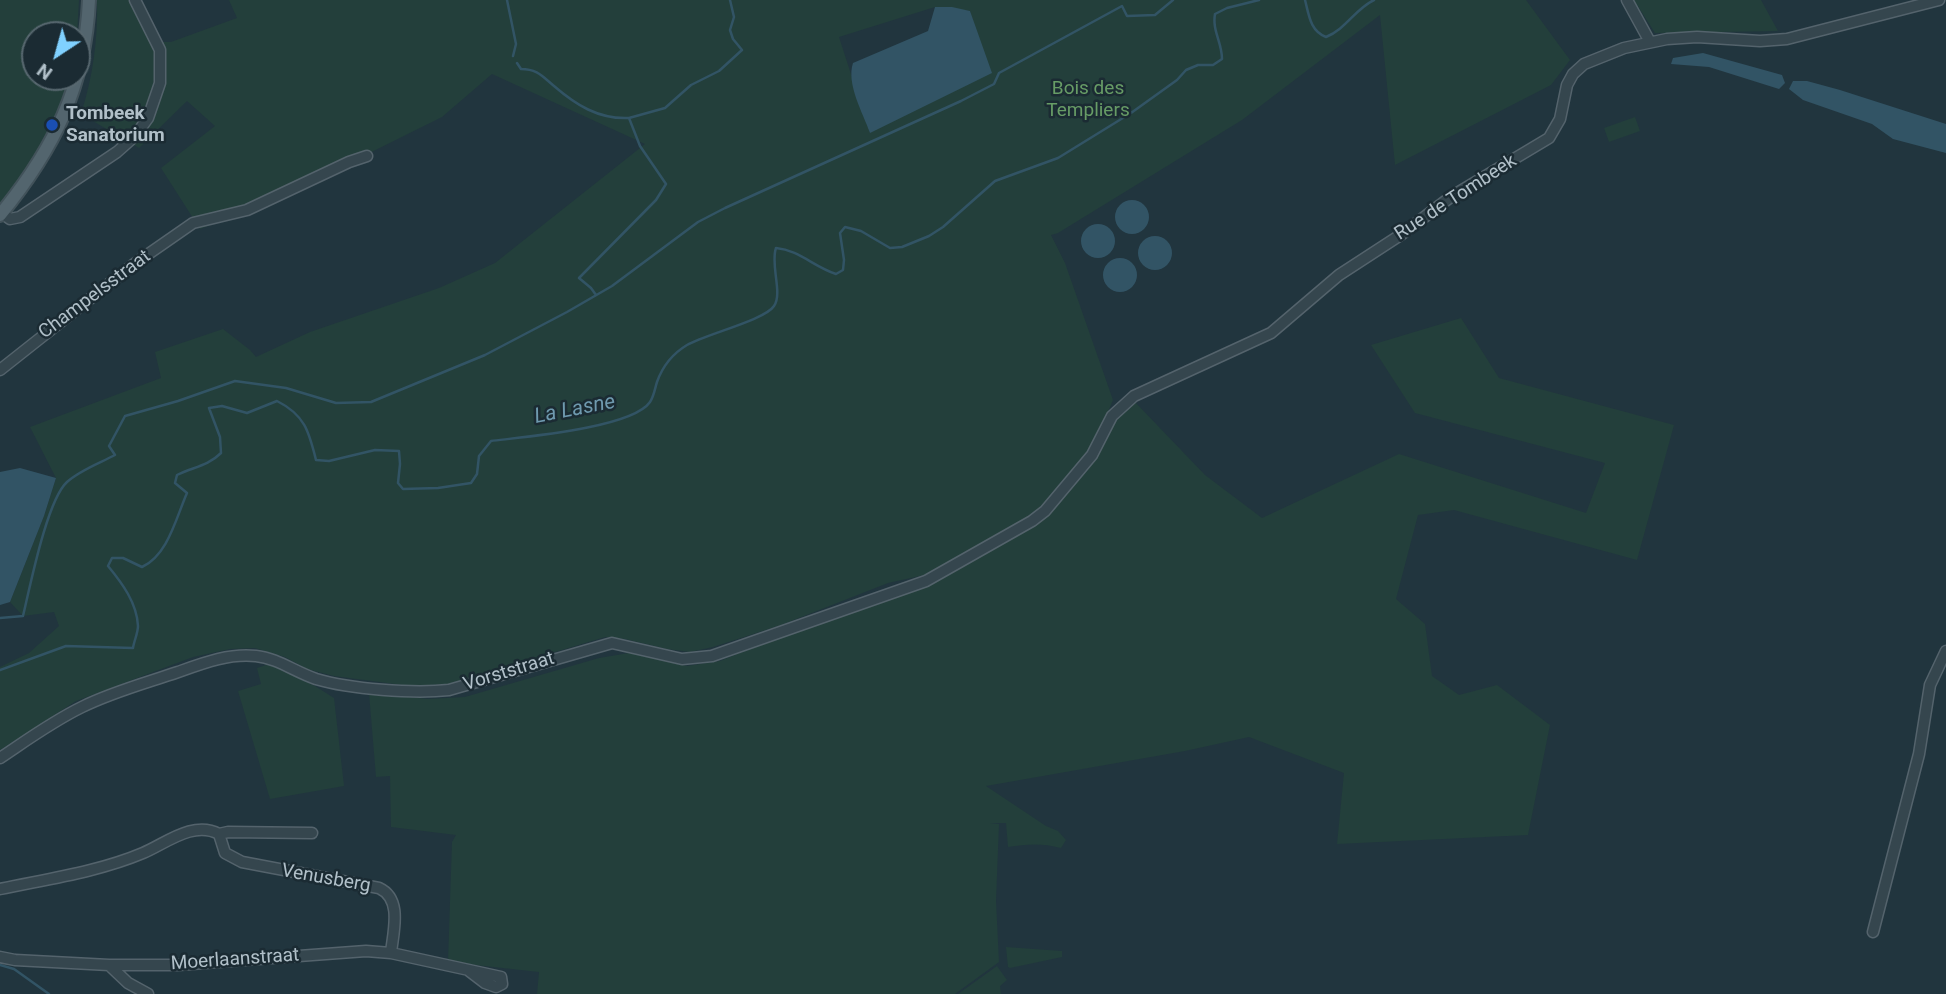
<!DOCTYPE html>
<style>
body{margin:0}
#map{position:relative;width:1946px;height:994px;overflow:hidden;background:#21353e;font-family:Roboto,sans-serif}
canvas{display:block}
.north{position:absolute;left:21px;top:21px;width:70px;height:70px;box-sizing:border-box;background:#1b2b33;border:2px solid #57676f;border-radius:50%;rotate:216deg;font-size:19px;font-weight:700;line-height:28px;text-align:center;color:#b1c0c9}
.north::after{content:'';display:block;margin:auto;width:24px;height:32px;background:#80d1ff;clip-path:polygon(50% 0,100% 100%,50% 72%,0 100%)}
</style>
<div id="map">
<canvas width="1946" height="994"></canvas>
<div class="north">N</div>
</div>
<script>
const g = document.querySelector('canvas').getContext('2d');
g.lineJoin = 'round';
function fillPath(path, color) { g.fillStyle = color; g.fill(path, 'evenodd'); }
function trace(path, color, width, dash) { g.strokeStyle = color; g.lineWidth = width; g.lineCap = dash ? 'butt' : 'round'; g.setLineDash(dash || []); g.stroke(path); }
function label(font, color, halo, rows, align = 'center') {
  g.font = font + ' Roboto,sans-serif'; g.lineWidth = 5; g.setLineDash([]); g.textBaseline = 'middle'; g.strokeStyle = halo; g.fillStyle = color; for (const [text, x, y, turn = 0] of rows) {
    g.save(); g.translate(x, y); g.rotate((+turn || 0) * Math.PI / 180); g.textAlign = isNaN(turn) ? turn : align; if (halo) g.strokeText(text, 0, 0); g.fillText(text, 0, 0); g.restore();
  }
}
fillPath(new Path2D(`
 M0,0H79L77,35H35V77H68L62,102L36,161L0,207Z
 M97,0H129L152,42H171L237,18L229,0H1526L1570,60L1551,85L1395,165L1380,15L1242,120L1058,233L1051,235L1065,263L1113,400L1098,435L1134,401L1205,475L1262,518L1399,454L1586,513L1605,463L1415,413L1371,345L1461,318L1499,378L1674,425L1637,560L1454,510L1418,515L1396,599L1425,624L1432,676L1459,695L1497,685L1550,725L1528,835L1337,844L1344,773L1249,737L1185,751L986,786L1046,826L1058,831L1066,840L1061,848C1042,843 1027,844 1008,847L1006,823H990L999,824L996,901L999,962L955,994H537L539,972L448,962L452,842L456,835L391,827L390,776L376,777L369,693L428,699L465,697L599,658L629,653L687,666L720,661L838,614L952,573L1035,523L1045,506L1024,521L929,574L888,583L781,625L713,647L690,652L667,649L625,639L605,637L449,684L410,686L334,676L307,669L285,657L255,648L230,649L193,657L76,701L0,750V667L29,653L59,626L54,612L23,616L10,602L44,516L56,478L30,427L161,378L155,352L223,329L250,350L256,357L310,332L439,288L495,263L645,144L492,74L442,117L269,203L200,229L161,168L215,126L187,101L139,148L81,114C93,76 98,40 97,0ZM935,7L970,11L975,28L870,133L839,37Z
 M1634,0H1761L1778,31L1655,33Z
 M1635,117L1640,131L1609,142L1604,128Z
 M269,664L315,686L334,698L344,786L270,799L238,691L261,684L257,668Z
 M1006,947L1062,951V957L1010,968L1008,967Z
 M997,966L1007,980L1000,986L1001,994H958Z`), '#233f3b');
fillPath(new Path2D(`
 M935,7H952L970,11L992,73L870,133C863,113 846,84 853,63L928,31Z
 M1703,53L1782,75L1785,83L1779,89L1709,67L1671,64L1673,58Z
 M1793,81H1807L1840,90L1946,124V153L1893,139L1872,124L1803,100L1789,89Z
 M1115 217a17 17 0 1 1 34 0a17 17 0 1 1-34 0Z
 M1081 241a17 17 0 1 1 34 0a17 17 0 1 1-34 0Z
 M1138 253a17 17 0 1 1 34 0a17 17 0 1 1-34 0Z
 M1103 275a17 17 0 1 1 34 0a17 17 0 1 1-34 0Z
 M20,468L56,478L44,516L10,602L0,605V472Z`), '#325465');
trace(new Path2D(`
 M507,0L516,44L513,56
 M1305,0C1309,15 1310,31 1326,37C1346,29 1355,9 1374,0
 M517,63L521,69C537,69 542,76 554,86C576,105 598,119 628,118
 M596,295L591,288L579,278L656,200L666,184L640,146L629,118L665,108L691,85L719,71L742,50L733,39L730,30L734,17L730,0
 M0,618L23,616C30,587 47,500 67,482C80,470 100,463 115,455L109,446L125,416L178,401L235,381L286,388L336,403L371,402L485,355L567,312L612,286L698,222L725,208L961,101L994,84L999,73L1122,6L1127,16L1155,15L1173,0
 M0,670L66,646L133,648C134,641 138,633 138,626C137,603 122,583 108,566L112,558H123L142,567C168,555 176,518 187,493L175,483L177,475C193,467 208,466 221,453L220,437L209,408L222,406L247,413L277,401C305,415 309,432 316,460L329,461L375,450L399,451L400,464L398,483L403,489L438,488L471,483L477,474L479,456L491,441C523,437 632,428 650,402C654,396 655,388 657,382C663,365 672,354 687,345C706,334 765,320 774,306C783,293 770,265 776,248C799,250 814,267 836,274L843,270L844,260L840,233L845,227L861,231L890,248L902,247L929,236L943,227L995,181L1058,158L1131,113L1177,80L1186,70L1198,65H1213L1222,59C1222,42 1212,31 1215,14L1227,8L1259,0
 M0,965L14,969L49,994`), '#325465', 2.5);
const minor = new Path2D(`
 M1627,0L1650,42
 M2,213L10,219L20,217L117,152L135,136L148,118L160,83V50L135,0
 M0,370L134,264L193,223L247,210L349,162L367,156
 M0,758C27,740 53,721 82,707C112,692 146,683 178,672C203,663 229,653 256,656C277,658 295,672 316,679C350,689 413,694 449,690L612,643L682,659L712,656L926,581L1032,521L1045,511L1092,455L1112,416L1134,396L1271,333L1339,275L1402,234L1452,196L1549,138L1560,119L1567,85L1573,74L1584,64L1624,48L1667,39L1697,37L1760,41L1787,39L1939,0
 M219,834L225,853L242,862L379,888C403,899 393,932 391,953
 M0,889C47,879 98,872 143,853C165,844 193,820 219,834L228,832L312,833
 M1873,932L1919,754L1930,685L1946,651
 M0,957L15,960L109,965H178L366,951L391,953L501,977L502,984L496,987L485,983L468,970
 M109,965L128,983L148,994`);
const major = new Path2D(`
 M0,215C54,149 85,87 89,0`);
trace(minor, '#54636c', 13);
trace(major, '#42525a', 16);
trace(minor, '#35464e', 10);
trace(major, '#53656e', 12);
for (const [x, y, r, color] of [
 [52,125,7,"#1a4fb4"]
]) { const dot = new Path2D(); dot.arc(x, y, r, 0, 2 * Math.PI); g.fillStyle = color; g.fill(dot); trace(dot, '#1b2b33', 2.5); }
label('19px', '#679c66', '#1b2b33', [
 ["Bois des",1088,89],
 ["Templiers",1088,111]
]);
label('bold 19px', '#b1c0c9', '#1b2b33', [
 ["Tombeek",66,114],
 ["Sanatorium",66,136]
], 'left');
label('19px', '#b1c0c9', '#1b2b33', [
 ["Rue de Tombeek",1456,198,-33],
 ["Champelsstraat",95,295,-37],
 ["Vorststraat",509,672,-17],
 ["Venusberg",326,879,10],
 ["Moerlaanstraat",235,960,-4]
]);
label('italic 21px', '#6f9aaf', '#1b2b33', [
 ["La Lasne",575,410,-11]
]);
</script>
